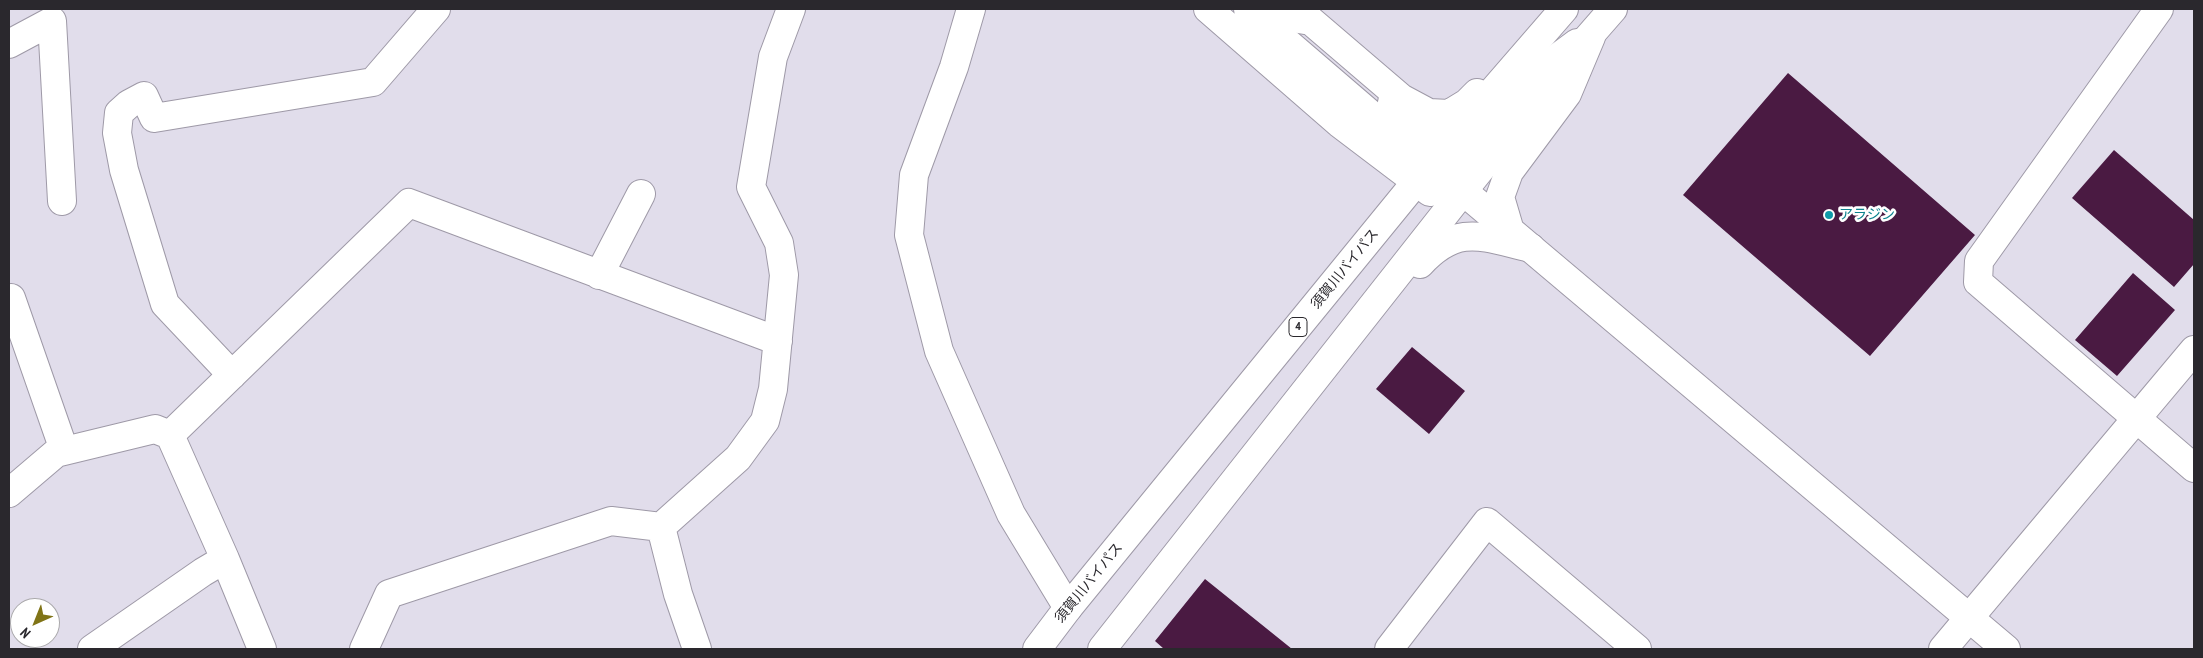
<!DOCTYPE html>
<meta charset="utf-8">
<style>
body{margin:0}
#map{position:relative;width:2203px;height:658px;overflow:hidden;background:#e1ddeb;font-family:"PT Sans Narrow",sans-serif}
canvas{display:block}
.frame{position:absolute;inset:0;border:10px solid #2a282d;pointer-events:none}
.north{position:absolute;left:10px;top:598px;width:50px;height:50px;box-sizing:border-box;background:#fff;border:1px solid #aaa9ab;border-radius:50%;rotate:224deg;font-size:14px;font-weight:700;line-height:20px;text-align:center;color:#2a282d}
.north::after{content:'';display:block;margin:auto;width:18px;height:22px;background:#807417;clip-path:polygon(50% 0,100% 100%,50% 72%,0 100%)}
</style>
<div id="map">
<canvas width="2203" height="658"></canvas>
<div class="frame"></div>
<div class="north">N</div>
</div>
<script>
const g = document.querySelector('canvas').getContext('2d');
g.lineJoin = 'round';
function fillPath(path, color) { g.fillStyle = color; g.fill(path, 'evenodd'); }
function trace(path, color, width, dash) { g.strokeStyle = color; g.lineWidth = width; g.lineCap = dash ? 'butt' : 'round'; g.setLineDash(dash || []); g.stroke(path); }
function label(font, color, halo, rows, align = 'center') {
  g.font = font + ' "PT Sans Narrow","Noto Sans JP",sans-serif'; g.lineWidth = 5; g.setLineDash([]); g.textBaseline = 'middle'; g.strokeStyle = halo; g.fillStyle = color; for (const [text, x, y, turn = 0] of rows) {
    g.save(); g.translate(x, y); g.rotate((+turn || 0) * Math.PI / 180); g.textAlign = isNaN(turn) ? turn : align; if (halo) g.strokeText(text, 0, 0); g.fillText(text, 0, 0); g.restore();
  }
}
fillPath(new Path2D(`
 M1788,73L1975,235L1870,356L1683,195Z
 M2114,150L2194,220V264L2174,287L2072,198Z
 M2133,273L2175,310L2117,376L2075,340Z
 M1412,347L1465,391L1429,434L1376,389Z
 M1205,579L1292,649H1164L1155,641Z`), '#4a1a42');
const minor = new Path2D(`
 M971,9L954,67L914,175L909,235L939,351L1011,514L1068,608
 M2159,9L1979,261L1978,282L2194,468
 M9,44L52,21L62,201
 M599,275L641,194
 M11,298L64,450
 M232,375L165,304L124,170L117,133L119,113L129,104L144,96L154,118L373,82L436,9
 M9,493L56,453L155,429L170,435L409,203L778,341
 M661,527L678,594L697,649
 M225,559L262,649
 M92,649L203,572L225,559L170,435
 M364,649L389,594L611,521L661,527L738,458L765,421L773,389L784,275L779,243L751,187L773,57L791,9
 M1389,649L1487,522L1637,649
 M1943,649L2194,350`);
const tertiary = new Path2D(`
 M1208,9L1339,123L1430,192L1447,187L1538,72L1577,43
 M1248,9L1411,149L1463,191L2006,649
 M1392,102L1447,144L1456,165
 M1510,231L1500,197L1509,172L1567,94L1591,37`);
const trunk = new Path2D(`
 M1280,16L1311,21L1401,98L1429,113L1449,114L1467,103L1477,93
 M1420,264C1458,223 1482,237 1531,248
 M1037,649L1068,608L1447,144L1564,9
 M1102,649L1463,191L1565,64L1613,9`);
trace(minor, '#9e99a7', 30);
trace(tertiary, '#9e99a7', 30);
trace(trunk, '#9e99a7', 30);
trace(minor, '#fff', 28);
trace(tertiary, '#fff', 28);
trace(trunk, '#fff', 28);
for (const [x, y, r, color] of [
 [1829,215,5,"#0f9aa8"]
]) { const dot = new Path2D(); dot.arc(x, y, r, 0, 2 * Math.PI); g.fillStyle = color; g.fill(dot); trace(dot, '#fff', 2); }
for (const [x, y, w] of [
 [1298,327,18]
]) { const box = new Path2D(); box.roundRect(x - w / 2, y - 9.5, w, 19, 4); g.fillStyle = '#fff'; g.fill(box); trace(box, '#2a282d', 1); }
label('bold 12px', '#2a282d', null, [
 ["4",1298,327]
]);
label('14px', '#0d838f', '#fff', [
 ["アラジン",1839,215]
], 'left');
label('14px', '#2a282d', '#fff', [
 ["須賀川バイパス",1345,269,-51],
 ["須賀川バイパス",1089,583,-51]
]);
</script>
